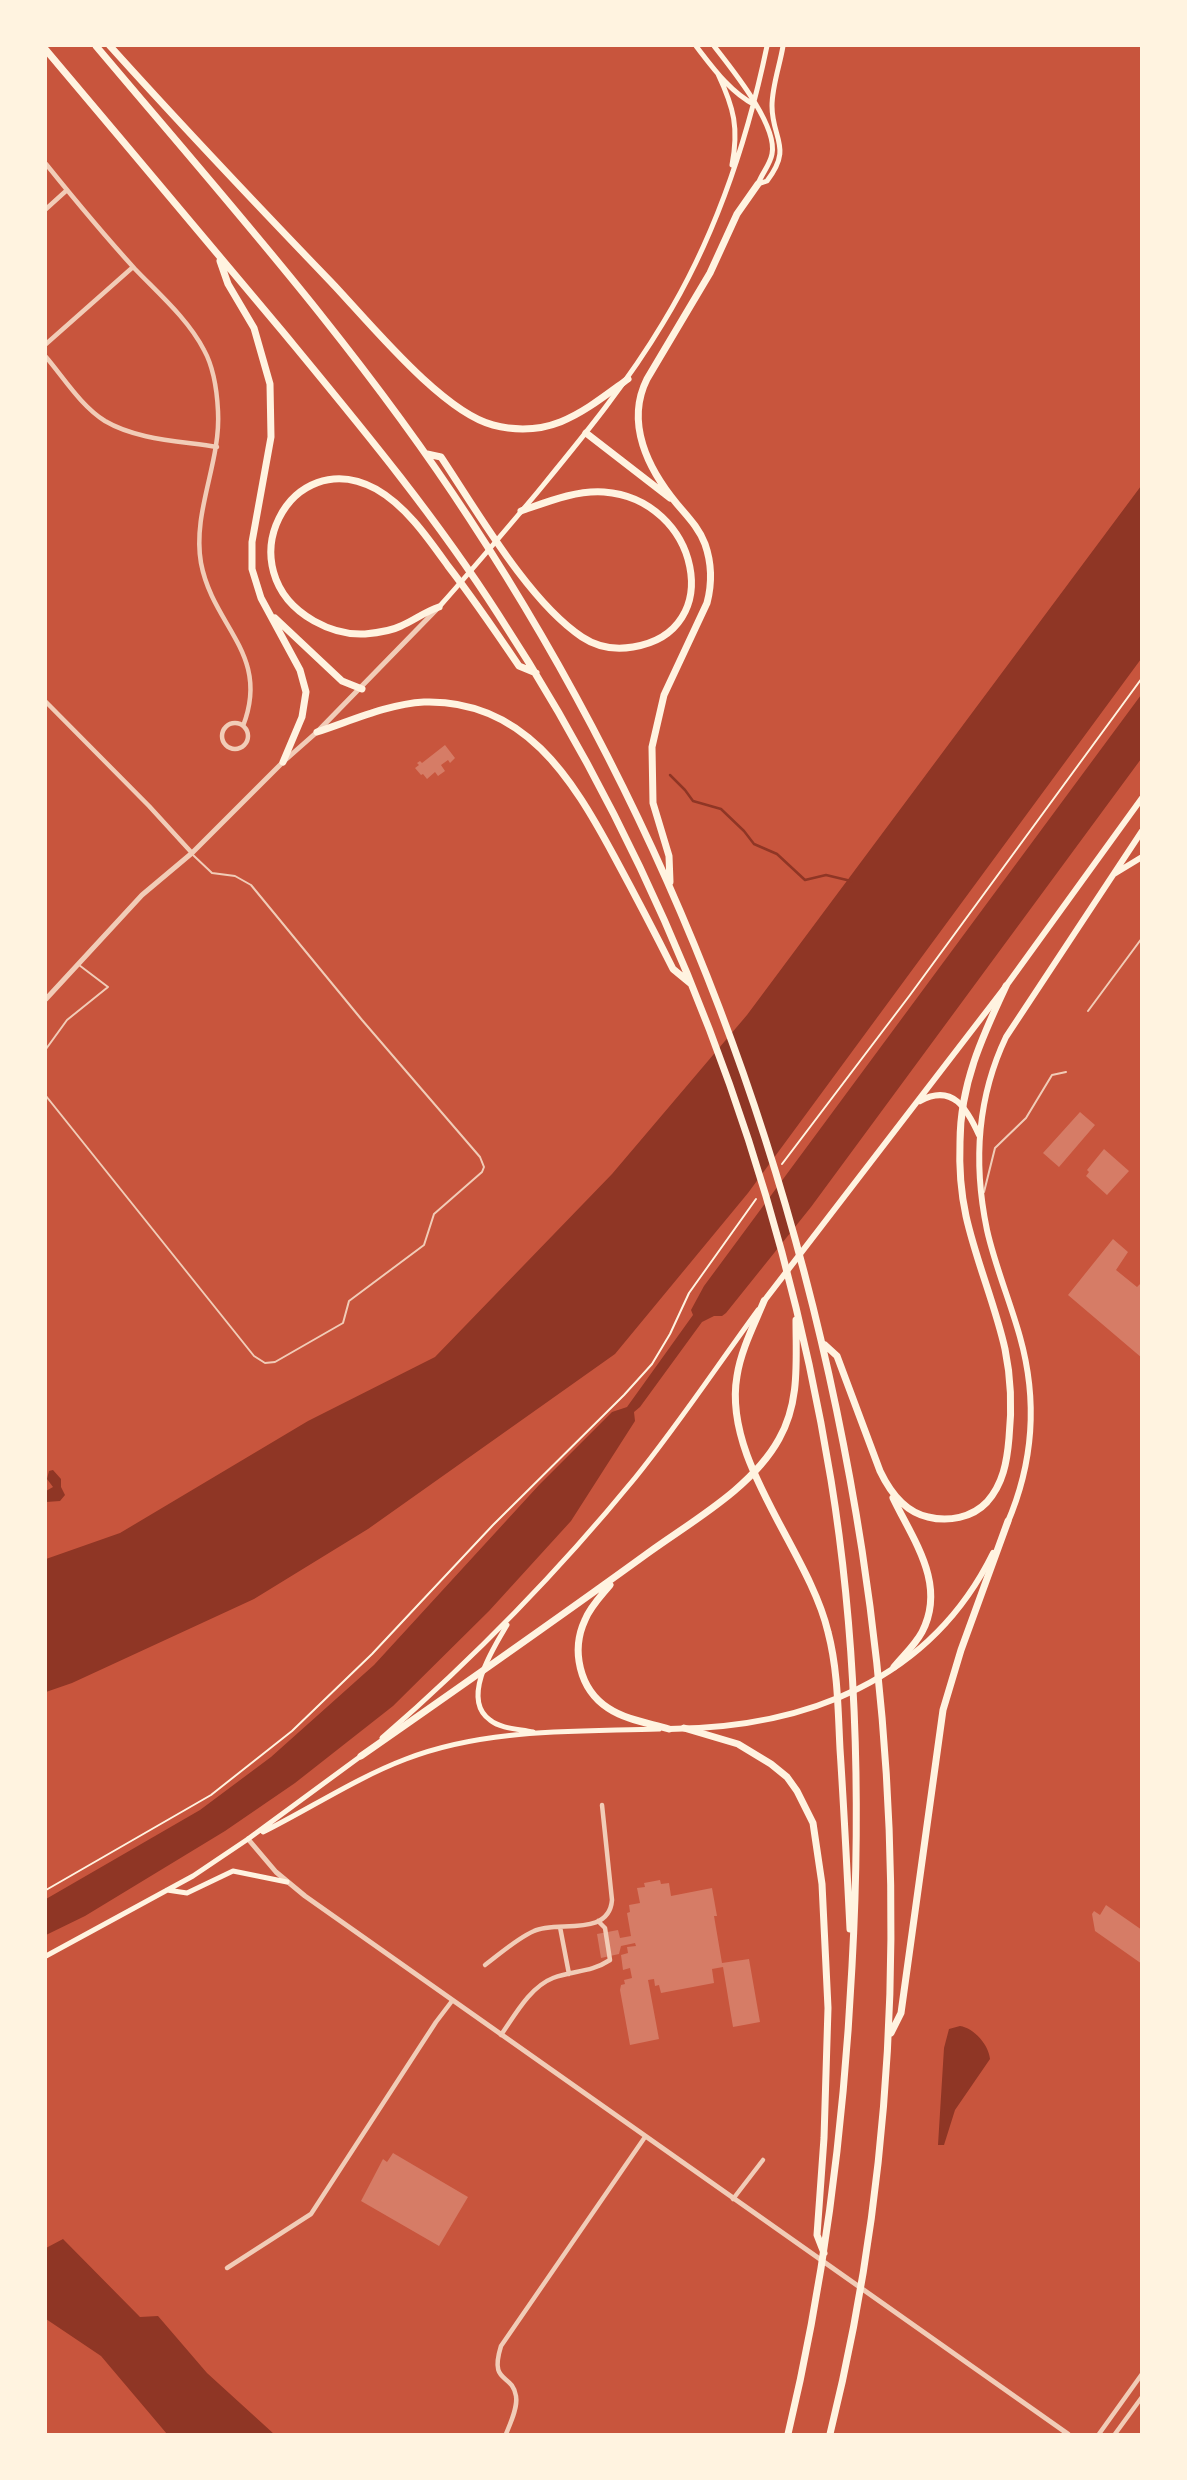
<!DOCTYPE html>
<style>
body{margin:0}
#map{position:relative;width:1187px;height:2480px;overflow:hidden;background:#c8553d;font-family:"Roboto Serif",serif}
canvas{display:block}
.frame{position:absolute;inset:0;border:47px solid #fff3e0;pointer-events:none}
</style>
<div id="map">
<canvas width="1187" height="2480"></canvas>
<div class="frame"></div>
</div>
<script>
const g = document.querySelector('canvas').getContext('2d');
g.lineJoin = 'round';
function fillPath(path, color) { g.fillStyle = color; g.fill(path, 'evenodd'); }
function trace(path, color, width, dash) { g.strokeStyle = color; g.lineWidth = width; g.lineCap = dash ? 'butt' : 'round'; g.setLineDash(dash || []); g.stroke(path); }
fillPath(new Path2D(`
 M1141,486V659L748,1193L615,1354L368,1529L254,1599L72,1683L46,1692V1559L120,1533L308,1421L435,1357L612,1174L747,1015Z
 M1141,695V759L811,1207L726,1313L722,1316H714L702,1322L640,1407L634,1412L635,1421L571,1521L489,1611L393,1706L295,1783L225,1831L85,1916L46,1935V1899L200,1810L271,1757L374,1665L539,1485L612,1412L627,1407L693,1315L691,1310L704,1286Z
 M53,1470L61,1479V1487L65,1495L60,1501L46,1502V1491L53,1487L47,1479L49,1471Z
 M960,2026C974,2028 989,2045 990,2059L955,2110L944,2145H938L944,2048L949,2029Z
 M63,2239L140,2317L158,2316L207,2373L274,2434H167L101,2356L46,2319V2248Z`), '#8f3625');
trace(new Path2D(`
 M670,775L685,790L693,801L721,809L744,831L754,844L777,854L805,880L826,875L851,881`), '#8f3625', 2.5);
fillPath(new Path2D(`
 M445,745L455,758L450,763L448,760L441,765L445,771L438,776L435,772L427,779L423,774L421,775L415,768L419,765L417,763L420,761L422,763Z
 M1080,1112L1095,1125L1059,1167L1043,1153Z
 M1104,1149L1129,1171L1107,1195L1086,1176L1089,1172L1087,1170Z
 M1113,1239L1128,1252L1116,1270L1137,1287L1142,1282V1358L1068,1295Z
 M660,1880L661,1884L669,1883L671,1896L712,1888L717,1916H714L722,1963L749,1959L760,2022L733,2027L723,1967L712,1969L714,1983L661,1993L659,1985L655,1986L654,1979L648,1980L659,2039L630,2045L620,1990L621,1985L625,1984L624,1980L632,1978L630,1968L623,1970L621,1955L628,1953L627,1947L636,1946L635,1943L621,1946L619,1954L601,1958L597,1934L618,1930L620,1938L631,1936L627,1913L630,1912L629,1905L640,1903L637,1888L645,1887L644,1883Z
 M1106,1905L1142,1930V1964L1095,1931L1092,1914L1094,1911L1100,1915Z
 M393,2153L468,2197L439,2246L361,2201L383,2159L387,2162Z`), '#d67c66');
trace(new Path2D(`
 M782,1164L910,995L1142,678
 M46,1890L211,1795L292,1731L372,1654L493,1525L624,1395L652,1364L670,1334L689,1293L756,1199`), '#fff3e0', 2);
trace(new Path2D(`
 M1088,1011L1142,938
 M46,1049L67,1020L108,987L79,965
 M46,1096L254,1356L265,1363L275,1362L343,1323L349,1301L424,1245L434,1214L482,1172L484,1167L480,1157L362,1020L251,885L235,876L212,873L193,855
 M984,1192L995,1148L1026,1118L1052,1075L1066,1072`), '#f1ccb7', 2);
trace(new Path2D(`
 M46,164C75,200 104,235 135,269C159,294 188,319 204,350C214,368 217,391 218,411C221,463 192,512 201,563C213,627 271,654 243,726
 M46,209L67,190
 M46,344L133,267
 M46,357C64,378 81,406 105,421C137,440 181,441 217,447
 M46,702L149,806L192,853
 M222 736a13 13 0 1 1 26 0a13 13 0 1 1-26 0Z
 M560,1927L569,1974
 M485,1965C500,1954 516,1939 534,1931C556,1920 609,1938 612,1900L602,1805
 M501,2035C515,2015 530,1987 553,1978C574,1970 590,1973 610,1960L605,1928L598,1921
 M733,2199L763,2160
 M227,2268L311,2214L436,2022L452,2001
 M506,2434C510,2424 518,2408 516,2396C512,2372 489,2385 501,2346L645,2137
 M1099,2434L1142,2374
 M1115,2434L1142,2397`), '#f1ccb7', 4.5);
trace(new Path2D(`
 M46,999L142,895L192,853L283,762L317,732L437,609
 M248,1839L276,1872L305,1896L1068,2434`), '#f1ccb7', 5);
trace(new Path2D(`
 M696,46C713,68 730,92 755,105
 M714,46C731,68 778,125 772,154C770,165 762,173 758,184
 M718,74C734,108 739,128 732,165
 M758,184L767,181C793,147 772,139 772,106C772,86 780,65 783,46
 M439,607C472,570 504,532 536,494C581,439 626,385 663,323C715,238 747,142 767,46
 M507,1625C494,1647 460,1699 490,1720C501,1729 520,1729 533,1732
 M382,1738C474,1658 558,1572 635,1478C678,1425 717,1366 758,1310
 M263,1832C311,1808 356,1778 406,1759C486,1728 575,1732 659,1729
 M167,1890L187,1893L233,1871L287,1882
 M46,1956L193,1876L248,1839L361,1756`), '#fff3e0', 5);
trace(new Path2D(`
 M1114,874L1142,857
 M920,1101C953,1083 967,1109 979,1135
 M764,1301L1006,986L1142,798
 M1007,1524C1033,1464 1038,1401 1020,1337C1010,1301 995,1266 987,1230C973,1163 977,1098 1006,1037L1142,831
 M669,1729C805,1728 930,1681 993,1553`), '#fff3e0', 6);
trace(new Path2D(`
 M96,46C225,199 359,349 469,518C676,834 804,1178 862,1550C907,1844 902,2145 830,2434
 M110,46C182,126 256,204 331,282C369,322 442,412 493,425C551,440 584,411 628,379
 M46,50C125,144 204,237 283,332C358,423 434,514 498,614C668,874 781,1174 831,1480C857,1640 861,1804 852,1966C844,2124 825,2280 788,2434
 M220,261L228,284L254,328L270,384L271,437L252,542V569L261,598L300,670L306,692L302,717L283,762
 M586,433L670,498
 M427,454L441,457C477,511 529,602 582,637C597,647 615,650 633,647C728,632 699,499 604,492C576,490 547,502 521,511
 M439,607C424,612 415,620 401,626C391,631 376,633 365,634C346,635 330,630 314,621C224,570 290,442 376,489C406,506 428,538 448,566C473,598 496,632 519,666L536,673
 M275,618L342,681L362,689
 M317,732C351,721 388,704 424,702C524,699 572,778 614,856C634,893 654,931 673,969L690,983
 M670,882L669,856L653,803L652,747L664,695L707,603C712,584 712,564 705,544C699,528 688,517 677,504C648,469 625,423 647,379L710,273L737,214L758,184
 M764,1301C754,1325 741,1350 737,1376C722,1461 809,1551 828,1632C838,1670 838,1711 840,1749C844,1809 847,1869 850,1929
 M825,1345L837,1356L880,1471C890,1492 905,1512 928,1517C948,1522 972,1518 987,1502C1003,1484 1007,1462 1009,1438C1012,1409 1011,1378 1005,1349C995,1304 976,1261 966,1216C961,1193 959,1167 960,1142C960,1085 982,1037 1006,986
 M893,1498C913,1540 947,1584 922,1632C915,1645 903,1656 894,1667
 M610,1585C601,1596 590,1607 585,1620C571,1650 579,1689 608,1708C626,1720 649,1723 669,1729
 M684,1728L738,1744L771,1764L787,1777L797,1791L813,1823L822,1884L828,2008L824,2138L817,2235L824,2253
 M361,1756C457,1689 553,1622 648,1553C692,1521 752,1488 779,1439C800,1402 796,1362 796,1320
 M891,2033L901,2013L943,1710L961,1650L1008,1521`), '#fff3e0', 7);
</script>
